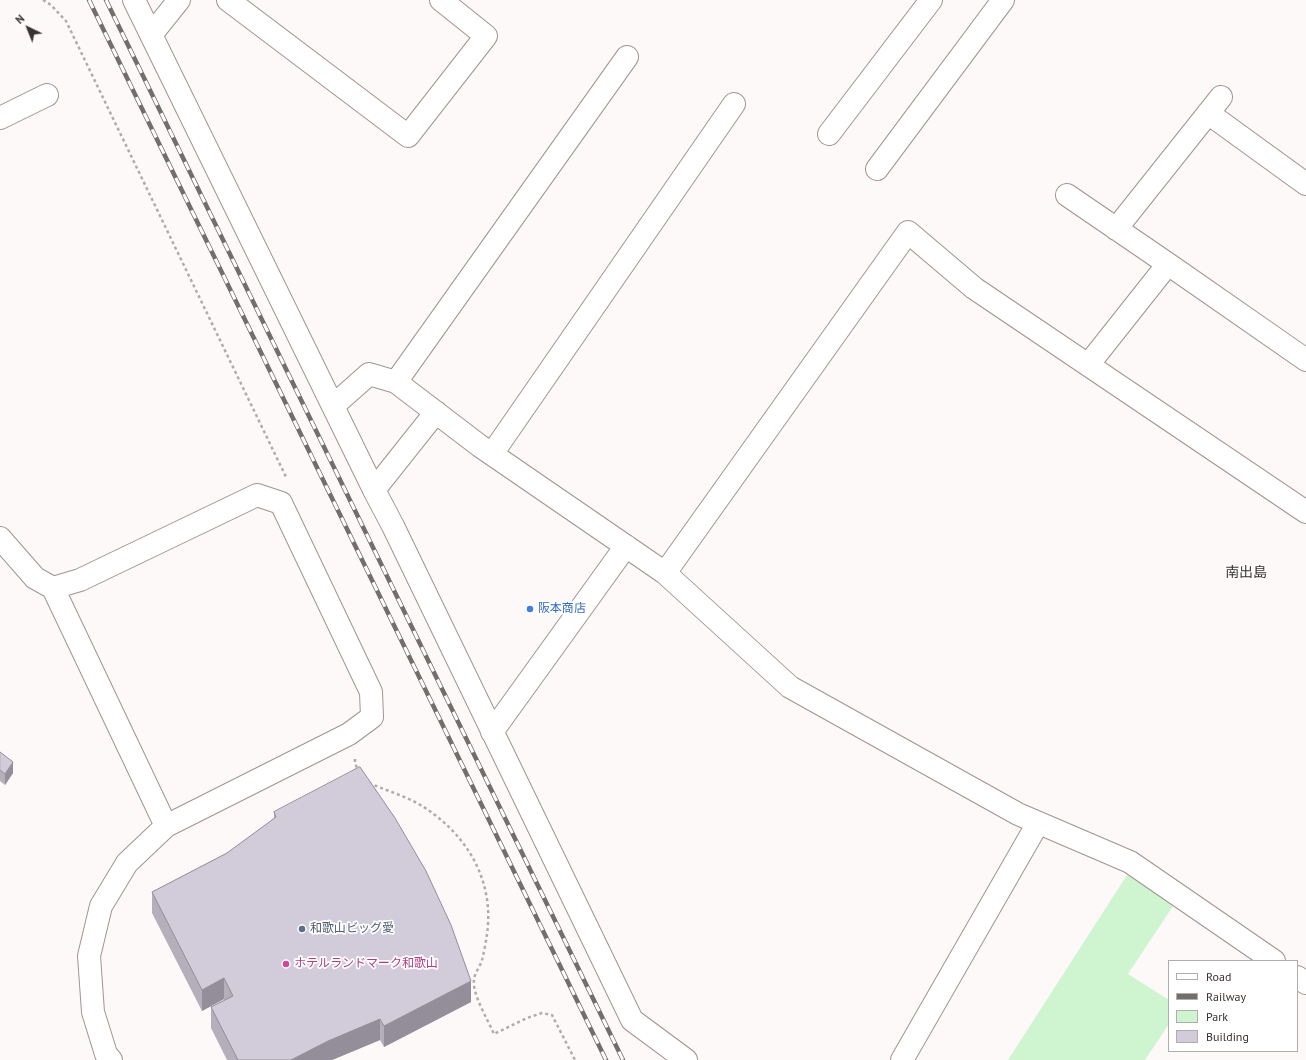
<!DOCTYPE html>
<meta charset="utf-8">
<style>
body{margin:0}
#map{position:relative;width:1306px;height:1060px;overflow:hidden;background:#fcf9f8;font-family:"PT Sans",sans-serif}
canvas{display:block}
.legend{position:absolute;left:1168px;top:960px;width:130px;height:92px;box-sizing:border-box;background:#fff;border:1px solid #b0adac;margin:0;padding:5px 7px;list-style:none;font-size:12px;color:#393230}
.legend li{display:flex;align-items:center;gap:8px;height:20px}
.legend b{width:20px;border:1px solid #b0adac}
.north{position:absolute;left:8px;top:8px;width:40px;height:40px;-webkit-text-stroke:3px #fff;paint-order:stroke;rotate:317deg;font-size:11px;font-weight:700;line-height:16px;text-align:center;color:#393230}
.north::after{content:'';display:block;margin:auto;width:14px;height:18px;background:#393230;clip-path:polygon(50% 0,100% 100%,50% 72%,0 100%)}
</style>
<div id="map">
<canvas width="1306" height="1060"></canvas>
<ul class="legend">
<li><b style="height:5px;background:#fff"></b>Road</li>
<li><b style="height:5px;background:#736d6b"></b>Railway</li>
<li><b style="height:11px;background:#cef5cf"></b>Park</li>
<li><b style="height:11px;background:#d2cbda"></b>Building</li>
</ul>
<div class="north">N</div>
</div>
<script>
const g = document.querySelector('canvas').getContext('2d');
g.lineJoin = 'round';
function fillPath(path, color) { g.fillStyle = color; g.fill(path, 'evenodd'); }
function trace(path, color, width, dash) { g.strokeStyle = color; g.lineWidth = width; g.lineCap = dash ? 'butt' : 'round'; g.setLineDash(dash || []); g.stroke(path); }
function label(font, color, halo, rows, align = 'center') {
  g.font = font + ' "PT Sans","Noto Sans JP",sans-serif'; g.lineWidth = 3.5; g.setLineDash([]); g.textBaseline = 'middle'; g.strokeStyle = halo; g.fillStyle = color; for (const [text, x, y, turn = 0] of rows) {
    g.save(); g.translate(x, y); g.rotate((+turn || 0) * Math.PI / 180); g.textAlign = isNaN(turn) ? turn : align; if (halo) g.strokeText(text, 0, 0); g.fillText(text, 0, 0); g.restore();
  }
}
fillPath(new Path2D(`
 M1127,875L1157,890L1175,903L1128,974L1169,1000V1024L1145,1060H1008Z`), '#cef5cf');
const minor = new Path2D(`
 M134,0L374,490L393,526L632,1020L686,1060
 M228,0L408,136L486,36L441,0
 M151,35L179,0
 M1208,113L1306,184
 M0,118L47,95
 M829,134L931,0
 M877,169L1003,0
 M1067,195L1168,264L1306,360
 M1116,229L1221,97
 M1088,365L1168,264
 M396,382L480,446L665,573L790,687L1018,814L1130,862L1274,961
 M333,406L369,374L396,382L627,57
 M492,454L734,104
 M374,490L436,412
 M0,538L35,578L53,588L80,580L257,495L281,503L371,692L372,717L349,734L166,826L127,863L101,906L89,956L93,1012L106,1054L111,1060
 M665,573L908,232L974,288L1306,512
 M53,588L166,826
 M492,732L626,546
 M1297,977L1306,983
 M902,1060L1038,823`);
trace(minor, '#a4938e', 24);
trace(new Path2D(`
 M43,0L51,5L66,21L287,479
 M355,759V764L359,771
 M369,783C385,790 402,795 417,803C464,830 495,878 487,934C486,942 484,952 482,960C480,967 474,974 474,980C472,994 488,1020 494,1034L527,1018L542,1013L552,1015L575,1060`), '#b0acaa', 2.5, [3, 3]);
trace(minor, '#fff', 22);
const rail = new Path2D(`
 M89,0L606,1060
 M106,0L623,1060`);
trace(rail, '#736d6b', 4.5);
trace(rail, '#fff', 3, [9]);
fillPath(new Path2D(`
 M0,752L13,773L5,785L0,781Z
 M274,812L471,1002L384,1047L380,1040L332,1060H227L211,1028V1007L224,1000V999L202,1011L152,913V892L227,853L274,819Z`), '#b5afbb');
fillPath(new Path2D(`
 M13,762V773L5,785V774Z
 M224,978V999L202,1011V990Z
 M471,981V1002L384,1047V1026Z
 M380,1019V1040L332,1060H291L328,1041Z`), '#938e99');
const building = new Path2D(`
 M0,752L13,762L5,774L0,770Z
 M360,767L395,818L426,871L451,925L471,981L384,1026L380,1019L328,1041L291,1060H238L211,1007L233,996L224,978L202,990L152,892L227,853L276,817L274,812Z`);
fillPath(building, '#d2cbda');
trace(building, '#938e99', 1);
for (const [x, y, r, color] of [
 [530,609,4,"#3f7fe0"],
 [302,929,4,"#5c6f8a"],
 [286,964,4,"#d1479c"]
]) { const dot = new Path2D(); dot.arc(x, y, r, 0, 2 * Math.PI); g.fillStyle = color; g.fill(dot); trace(dot, '#fff', 1.5); }
label('12px', '#366cbe', '#fff', [
 ["阪本商店",538,609]
], 'left');
label('12px', '#4e5e75', '#fff', [
 ["和歌山ビッグ愛",310,929]
], 'left');
label('12px', '#b23c85', '#fff', [
 ["ホテルランドマーク和歌山",294,964]
], 'left');
label('14px', '#393230', '#fff', [
 ["南出島",1246,573]
]);
</script>
